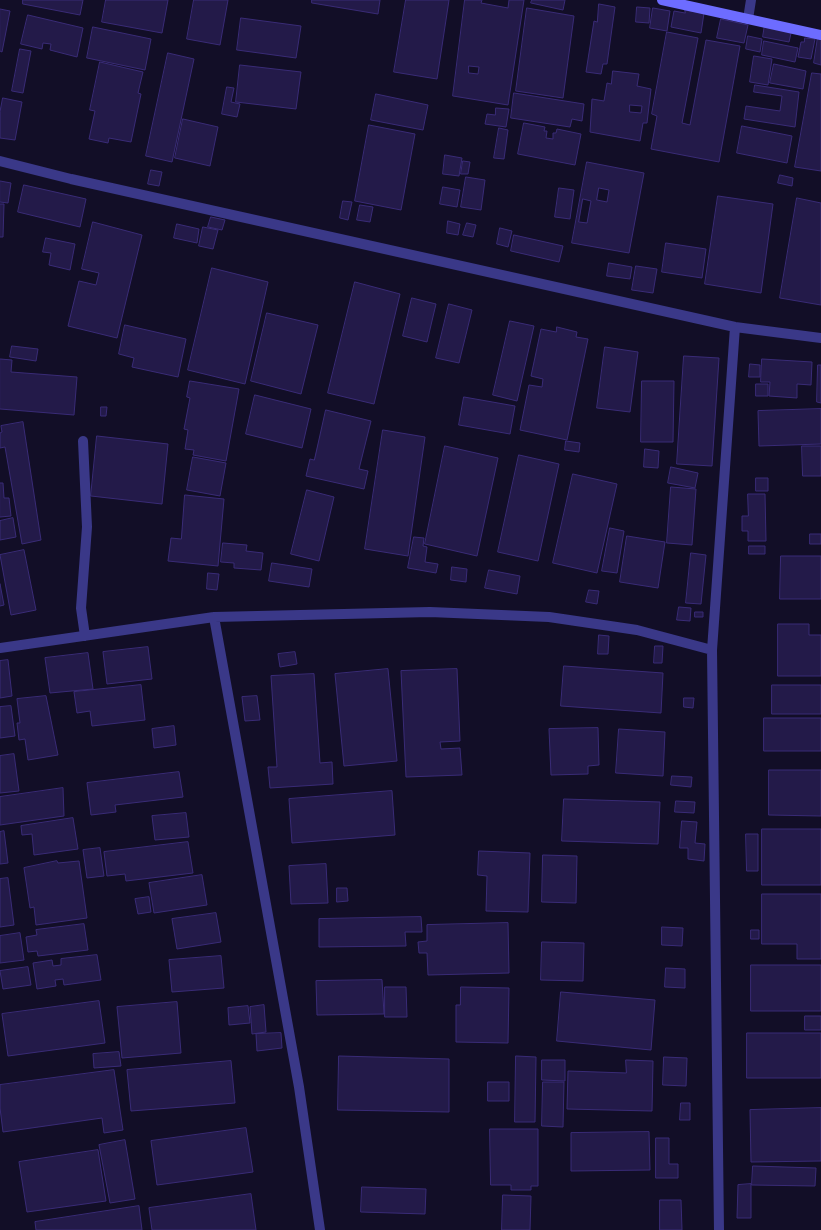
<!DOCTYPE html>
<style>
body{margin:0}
canvas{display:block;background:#120e27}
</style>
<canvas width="821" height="1230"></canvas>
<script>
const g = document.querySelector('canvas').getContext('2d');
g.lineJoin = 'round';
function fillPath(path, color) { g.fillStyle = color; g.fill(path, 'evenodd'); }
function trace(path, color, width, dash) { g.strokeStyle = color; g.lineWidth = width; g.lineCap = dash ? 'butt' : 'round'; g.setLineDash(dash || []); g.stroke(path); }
const building = new Path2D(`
 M23,0H83L80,15L23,4Z
 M106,0H168L162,33L102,22Z
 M194,0H228L220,45L187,39Z
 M312,0H380L378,14L312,3Z
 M406,0H449L437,79L394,72Z
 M465,0H482L481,3L508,8L509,0H524L508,105L453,96ZM469,66L479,67L478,74L469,73Z
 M532,0H565L563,10L531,3Z
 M599,4L615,7L607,64H603L601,74L586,72L594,21L597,22Z
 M637,7L650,8L649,23L636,22Z
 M527,8L574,16L563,98L516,91Z
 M653,8L670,11L667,31L650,28Z
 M0,9L10,11L2,52L0,51Z
 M685,10L704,13L701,33L671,27L674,11L685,13Z
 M28,15L83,28L77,57L50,50L51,44L43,43L42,49L21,44Z
 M241,18L301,26L296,58L237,50Z
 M721,19L748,25L744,43L717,38Z
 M765,24L792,29L789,42L763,37Z
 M93,27L151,39L145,70L87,58Z
 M667,32L698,38L682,123L690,125L706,40L740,46L719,162L651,149L657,116L652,114Z
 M748,36L762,39L760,52L746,49Z
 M818,37H821V65L814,63Z
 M805,38L815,39L811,59L798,57L801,42H804Z
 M764,41L798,48L795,62L762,55Z
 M20,49L31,51L23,93L12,91Z
 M168,53L194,59L172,162L146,156Z
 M754,56L772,59L768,85L750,82Z
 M100,62L143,72L138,93L141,94L131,142L109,138L108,143L89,139L95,111L90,110Z
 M774,64L806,71L803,89L770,83Z
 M240,65L301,72L296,109L236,102Z
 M613,71L639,74L637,86L651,89L647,123H643L640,141L590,132L592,99L604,101L607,83L611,84ZM630,105L642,106L641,113L630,112Z
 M812,73L821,74V171L795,167Z
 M755,85L799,92L795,127L744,119L746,106L780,111L782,96L754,92Z
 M227,87L234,88L231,102L240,104L237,117L222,114Z
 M514,93L584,104L582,121L572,119L570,127L511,118Z
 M376,94L428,105L423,130L371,120Z
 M3,98L22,102L15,140L0,138V112Z
 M496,108L509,109L506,127L485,124L487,114L495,115Z
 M183,119L218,127L210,166L175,158Z
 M524,123L545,127L544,131H547L546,138L553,139V133H556L557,129L581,134L575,165L518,154Z
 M369,125L415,134L401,210L355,201Z
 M742,126L792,136L787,163L737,153Z
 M499,128L508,130L504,159L494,158Z
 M445,155L462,158L459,176L443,174Z
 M463,161L470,162L468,174H461Z
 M587,162L644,173L629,253L572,243ZM599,188L609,190L607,202L597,200ZM583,199L591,201L587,223L579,222Z
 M151,170L162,172L159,186L148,184Z
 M780,175L793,178L792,186L778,183Z
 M466,177L485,180L481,210L461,207Z
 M0,181L11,183L8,203L0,202Z
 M24,185L86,199L80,227L18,212Z
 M443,187L460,190L457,207L440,204Z
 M559,188L574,190L570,219L555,217Z
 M718,196L773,204L761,293L705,284Z
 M797,198L821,203V305L780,298Z
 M343,201L352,202L348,220L340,218Z
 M0,204H4L3,237H0Z
 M360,205L373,207L370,222L357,220Z
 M211,217L225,220L222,230L208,227Z
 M448,221L460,224L458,235L447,233Z
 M93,222L142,235L117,338L68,326L79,281L96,285L99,273L82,269Z
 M467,223L476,225L473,237L463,235Z
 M177,224L199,229L197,243L174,238Z
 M203,227L218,230L213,249L199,246Z
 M500,228L512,231L508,247L497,244Z
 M514,235L563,246L559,262L511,251Z
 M46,238L75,244L70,270L49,265L51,253L43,252Z
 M666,243L706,249L702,278L662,272Z
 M609,263L632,267L630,279L607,276Z
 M636,266L657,269L653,293L632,290Z
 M212,268L268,282L245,384L188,370Z
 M355,282L400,294L374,404L328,393Z
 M412,298L436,304L427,342L403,336Z
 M449,304L472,310L459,363L436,358Z
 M267,313L318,325L301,394L251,381Z
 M510,321L534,326L517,401L493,395Z
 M125,325L186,339L178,377L132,367L134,358L119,354Z
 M557,327L577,332L576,337L588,339L567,440L520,430L529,385L542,387L543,379L531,376L541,329L556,332Z
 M12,346L38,349L36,361L10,357Z
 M605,347L638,352L630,412L597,408Z
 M684,356L719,358L712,466L677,464Z
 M0,359L12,360L11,372L77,377L74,415L0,409Z
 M762,359L812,362L811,385L797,384V398L769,396L770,382H761Z
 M750,364L760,365V377H749Z
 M818,365H821V403L817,402Z
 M190,381L239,389L226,461L193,455L194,450L185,449L188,430L184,429L190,398L187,397Z
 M642,381H674L673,442H641Z
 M756,384H768V396H756Z
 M255,395L311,409L302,448L246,434Z
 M464,397L515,406L510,434L459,425Z
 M101,407H107L106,416H101Z
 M821,409V444L759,446L758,411Z
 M326,410L371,421L359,469L368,471L364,489L306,476L310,459L314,460Z
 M23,422L41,540L22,544L5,447L0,448V433L2,432L1,426Z
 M383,430L425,437L408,556L365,549Z
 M97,436L168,444L162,504L91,496Z
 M566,441L580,443L579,452L565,450Z
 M445,446L498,458L477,556L425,544Z
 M802,446H821V476H803Z
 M645,449L659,451L658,468L644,467Z
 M519,455L559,464L538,561L498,552Z
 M193,457L226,463L220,496L187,490Z
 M671,467L698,473L695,488L668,483Z
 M573,474L617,484L597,573L553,563Z
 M756,478H768V491H756Z
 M0,483H3L4,498H9L11,516L0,517Z
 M671,487L696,489L692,545L667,543Z
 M307,490L334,497L319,561L291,554Z
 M748,494H765L766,541H748V531H742V516H748Z
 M185,495L224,499L218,566L168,561L171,538L181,539Z
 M13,518L16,537L0,540V521Z
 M610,528L624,531L617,573L602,571Z
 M810,534H821V544H810Z
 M627,536L665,542L658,588L620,582Z
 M414,537L424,538L423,546L427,547L425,562L438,564L436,573L408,568Z
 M223,543L247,545L246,551L263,553L261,570L234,568V563L221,562Z
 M749,546H765V554H749Z
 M24,550L36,610L11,615L0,555Z
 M691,553L706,555L701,604L686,603Z
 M781,556H821V599H780Z
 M272,563L312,569L309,587L269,581Z
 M452,567L467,569L466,582L451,580Z
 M489,570L520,576L517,594L485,588Z
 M208,573L219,574L217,590L207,589Z
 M0,584L4,605L0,606Z
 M589,590L599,591L597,604L586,602Z
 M679,607L691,608L690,621L677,620Z
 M695,612H703V617H695Z
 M778,624H809V635H821V676H778Z
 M599,635L609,636L608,654H598Z
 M655,646H663L662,663H654Z
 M148,647L152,679L107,684L103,652Z
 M295,652L297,664L280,667L278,654Z
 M88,653L93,689L50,693L45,658Z
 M8,660L12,696L0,698V661Z
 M564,666L663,673L661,713L561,706Z
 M388,669L397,761L344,766L335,674Z
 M457,669L460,741L440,742L441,749L460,748L462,775L406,777L401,671Z
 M314,674L320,763L332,762L333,784L270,788L268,767H277L271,676Z
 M141,685L145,720L92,726L90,711L77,713L74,692Z
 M772,685H821V714H772Z
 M46,696L58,755L28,760L25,739L19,740L17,723H20L17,699Z
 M257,696L260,720L245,721L242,697Z
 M684,698H694L693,708L684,707Z
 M11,706L15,736L0,738V707Z
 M764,718H821V751H764Z
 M174,726L176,745L154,748L152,729Z
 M598,728L599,765L588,766V774L551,775L549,729Z
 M619,729L665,732L663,776L616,773Z
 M14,754L19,791L0,793V756Z
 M769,770H821V816L769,815Z
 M179,772L183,797L115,805L116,812L91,815L87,783Z
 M672,776L692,777L691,787L671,785Z
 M63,788L64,816L0,825V797Z
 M392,791L395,835L292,843L289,799Z
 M564,799L660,802L658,844L562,841Z
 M676,801L695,802L694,813L675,812Z
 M186,813L189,837L155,840L152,816Z
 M73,818L78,849L34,855L32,834L22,835L21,826Z
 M682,821L697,822L695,843L705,844L704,861L688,859V848H680Z
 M762,829H821V885H762Z
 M4,831L8,863L0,864V832Z
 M746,834H758V871H747Z
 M188,842L193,873L126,881L125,874L107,876L104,852Z
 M100,848L104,876L87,878L83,850Z
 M479,851L530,853L528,912L486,911L487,876L478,875Z
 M543,855L577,856L576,903L542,902Z
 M57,861L58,863L79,861L87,918L36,925L34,907L30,908L24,868Z
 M326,864L328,903L291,904L289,866Z
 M202,875L207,905L154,913L149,883Z
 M8,878L14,925L0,927V879Z
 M337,888H347L348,901L337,902Z
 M762,894H821V959H797V944H762Z
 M149,897L151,912L138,914L135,899Z
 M216,913L221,942L177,949L172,919Z
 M421,917L422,932H405L406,946L319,947V919Z
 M508,923L509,973L428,975L427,953H419L418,942L427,941V925Z
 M84,924L88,950L38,956L37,951L28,952L26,937L37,935L36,930Z
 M662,927L683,928L682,946L662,945Z
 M751,930H759V939H751Z
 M20,933L24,960L0,963V936Z
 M542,942L584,943L583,981L541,980Z
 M97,955L101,980L64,985L63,979L55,980L56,986L37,989L33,963L52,960L53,966L61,965V959Z
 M221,956L224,988L172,992L169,960Z
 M751,965H821V1011H751Z
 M28,967L31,985L3,989L0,971Z
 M666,968L685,969V988L665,987Z
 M382,980L384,1014L317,1015L316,981Z
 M385,987H406L407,1017H385Z
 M461,987L509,988L508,1043L456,1042V1005H460Z
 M561,992L655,1000L651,1050L557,1041Z
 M99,1001L105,1043L8,1056L2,1014Z
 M177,1002L181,1053L122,1058L117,1007Z
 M264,1005L266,1032L252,1034L250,1007Z
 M248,1006L250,1023L229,1025L228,1008Z
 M805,1016H821V1030H805Z
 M281,1033L282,1048L257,1051L256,1034Z
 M747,1033H821V1078H747Z
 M119,1052L121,1066L94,1068L93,1054Z
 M339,1056L449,1059V1112L338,1110Z
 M516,1056L536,1057L535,1122H515Z
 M664,1057L687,1058L686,1086L663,1085Z
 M542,1060H565V1081L542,1080Z
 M626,1060L653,1061L652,1111L567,1109L568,1071L626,1073Z
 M231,1061L235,1103L131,1111L127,1070Z
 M114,1070L123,1130L104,1133L102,1118L3,1132L0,1108V1085Z
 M488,1082H509V1101H488Z
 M543,1082H564L563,1127L542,1126Z
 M681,1103H690V1120H680Z
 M821,1108V1161L751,1162L750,1110Z
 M246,1128L253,1172L157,1185L151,1141Z
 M490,1129H538V1186H531V1190H511V1185H491Z
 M649,1132L650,1170L571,1171V1133Z
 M656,1138H669V1164H678V1178H656Z
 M125,1140L135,1199L110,1203L99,1145Z
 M98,1150L106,1201L27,1212L19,1162Z
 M753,1166L816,1168L815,1186L752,1185Z
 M751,1184V1218H737L738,1185Z
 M362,1187L426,1189L425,1214L361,1212Z
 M251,1194L256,1230H152L149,1208Z
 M503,1195L531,1196L530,1230H502Z
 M660,1200H681L682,1230H660Z
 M139,1206L142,1230H36L35,1222Z`);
fillPath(building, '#231a49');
trace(building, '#392b76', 1);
trace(new Path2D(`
 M748,19L751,0`), '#3a3888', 10);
trace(new Path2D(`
 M0,161L71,179L735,327L821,338
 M83,441L87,527L81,608L85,636
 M214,617L299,1087L320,1230
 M0,648L214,617L430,612L549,617L637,630L712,650
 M719,1230L712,650L735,327`), '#3a3888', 10);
trace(new Path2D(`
 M662,0L821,35`), '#6d6cff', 10);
</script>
